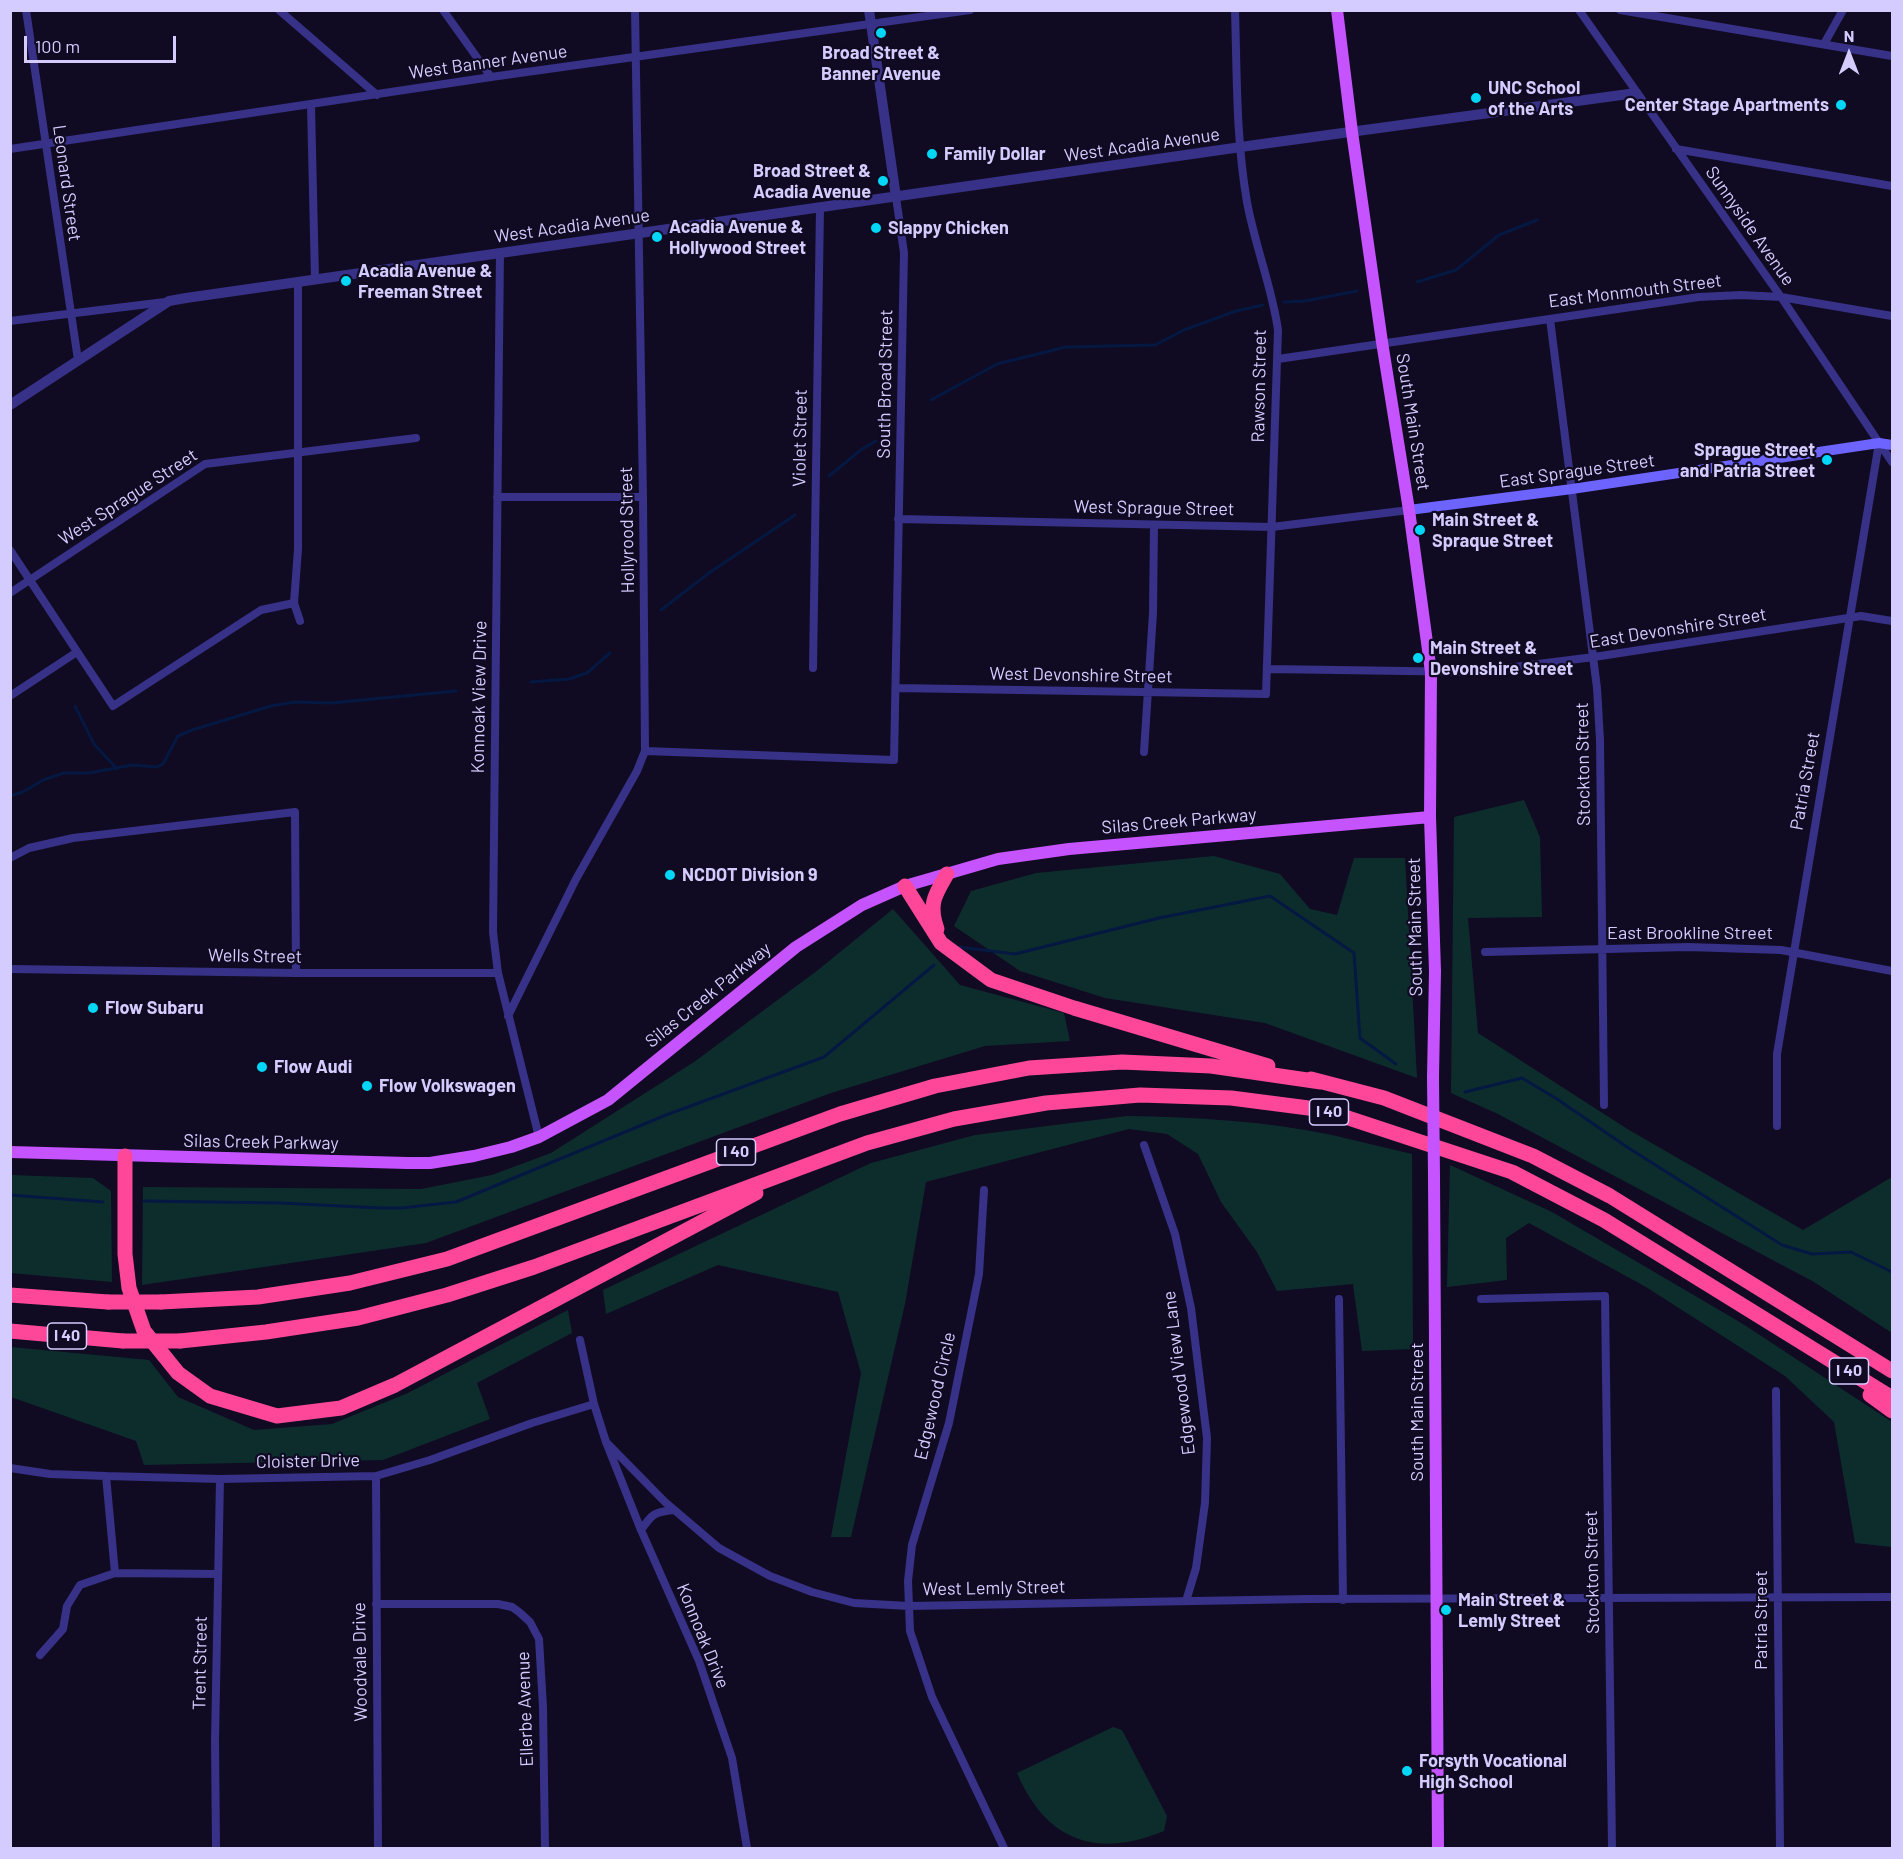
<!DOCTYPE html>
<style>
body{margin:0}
#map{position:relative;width:1903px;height:1859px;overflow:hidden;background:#100b22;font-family:Barlow,sans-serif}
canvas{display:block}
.frame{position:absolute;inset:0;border:12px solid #d4ccff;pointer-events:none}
.north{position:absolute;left:1819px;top:24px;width:60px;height:60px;-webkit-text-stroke:4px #100b22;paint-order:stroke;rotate:0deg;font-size:16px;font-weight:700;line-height:24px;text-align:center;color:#d4ccff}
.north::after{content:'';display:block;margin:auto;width:21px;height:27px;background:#d4ccff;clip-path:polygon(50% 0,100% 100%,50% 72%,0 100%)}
.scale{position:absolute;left:24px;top:36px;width:152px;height:27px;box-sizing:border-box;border:3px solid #d4ccff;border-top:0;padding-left:8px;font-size:18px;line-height:21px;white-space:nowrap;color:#d4ccff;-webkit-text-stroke:4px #100b22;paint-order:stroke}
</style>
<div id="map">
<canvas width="1903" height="1859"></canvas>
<div class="frame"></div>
<div class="north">N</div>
<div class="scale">100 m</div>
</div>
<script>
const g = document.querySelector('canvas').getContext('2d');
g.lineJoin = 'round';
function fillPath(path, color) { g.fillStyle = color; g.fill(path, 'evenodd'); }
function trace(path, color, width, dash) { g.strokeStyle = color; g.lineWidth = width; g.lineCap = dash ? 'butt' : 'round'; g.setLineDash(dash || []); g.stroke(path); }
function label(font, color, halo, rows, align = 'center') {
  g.font = font + ' Barlow,sans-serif'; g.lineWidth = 4.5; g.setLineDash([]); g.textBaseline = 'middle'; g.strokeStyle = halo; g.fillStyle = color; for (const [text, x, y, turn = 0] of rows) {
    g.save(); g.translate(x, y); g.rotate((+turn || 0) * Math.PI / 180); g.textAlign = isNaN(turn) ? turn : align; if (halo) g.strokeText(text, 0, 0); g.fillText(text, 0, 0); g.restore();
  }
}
fillPath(new Path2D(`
 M1524,800L1540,837L1542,917L1468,918L1478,1033L1629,1130L1803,1230L1892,1177V1333L1814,1282L1498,1114L1451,1093L1454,817Z
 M1214,856L1280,874L1310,909L1337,915L1354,858H1405L1417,1078L1265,1023L1105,998L1020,971L954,926L971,891L1036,873Z
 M893,909L960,985L1064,1013L1070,1041L985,1046L831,1093L426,1243L142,1285L143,1187L421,1189L492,1175L551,1153L694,1062L818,970Z
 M1127,1116C1195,1117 1265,1121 1332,1135C1359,1141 1385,1148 1412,1154L1413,1349L1362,1351L1353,1284L1277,1291L1257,1252L1221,1202L1198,1154L1167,1134L1129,1129L926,1182L905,1304L851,1537H831L861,1373L838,1292L718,1265L606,1314L603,1290L871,1163L975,1135Z
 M1450,1165L1552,1212L1743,1324L1892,1422V1547L1855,1543L1834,1422L1785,1376L1646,1287L1529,1223L1506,1238L1507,1280L1447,1287Z
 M11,1175L93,1178L111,1191L112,1282L11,1273Z
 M568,1310L572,1333L477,1383L490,1419L383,1460L144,1465L136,1441L11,1397V1347L149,1360L178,1397L254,1430L332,1424L408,1393Z
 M1113,1727L1122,1730L1167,1816L1164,1831C1096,1859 1046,1841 1017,1773Z`), '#0d2d2d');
trace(new Path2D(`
 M1417,282L1456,270L1499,235L1537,220
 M1284,302L1305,301L1357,291
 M931,400L997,364L1066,347L1155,345L1184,330L1236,311L1263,305
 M829,476L862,449L876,441
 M661,610L709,573L795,515
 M531,682L569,679L587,673L610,653
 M75,706L94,744L117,769
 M10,796L23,792L43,780L64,773H89L132,765L157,767L163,764L178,736L192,730L271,706L295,702L331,703L456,691
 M959,947L1015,954L1159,918L1270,896L1354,953L1360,1038L1396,1064
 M1465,1092L1522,1078L1557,1099L1627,1147L1782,1245L1812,1254L1851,1252L1892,1272
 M10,1195L103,1202
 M144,1201L281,1203L380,1208H401L456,1202L666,1115L824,1057L934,965`), '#041842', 3);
trace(new Path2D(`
 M26,10L78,360
 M279,10L377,95
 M443,10L491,77
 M1579,10L1781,297L1892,462
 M1620,10L1892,56
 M1824,44L1843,10
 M311,105L315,279
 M10,149L491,77L970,10
 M1676,149L1892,186
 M500,252L493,932L498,973L539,1137
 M298,281V549L294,603L300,621
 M1550,319L1597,688L1600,740L1604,1105
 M10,321L165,302
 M1278,359L1699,297L1741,295L1781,297L1892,316
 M497,497H643
 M898,519L1272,527L1409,510
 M10,550L113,706L261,610L294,603
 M10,593L205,464L416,438
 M813,668L820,208
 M1268,669L1474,672L1594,657L1861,616L1892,621
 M896,688L1266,694L1278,330C1272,287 1255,246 1247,202C1236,139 1237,75 1235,10
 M10,696L77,652
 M645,751L894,760L904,253L896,197
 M1144,752L1153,613L1154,525
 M10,858L29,848L73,838L295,812L296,973
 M1485,952L1688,947L1781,950L1892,971
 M10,969L296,973H498
 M508,1016L576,879L637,771L645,751L643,497L635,10
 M1777,1126V1054L1879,443
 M1144,1145L1175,1234L1191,1308L1207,1438L1205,1503L1196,1568L1186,1601
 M984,1190L979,1274L949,1423L912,1545L908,1581L910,1631L932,1697L1004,1848
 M1339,1299L1343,1600
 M1481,1299L1605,1296L1612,1848
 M580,1340L594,1404L606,1442L641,1530L699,1661L732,1758L747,1848
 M1776,1391L1780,1848
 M606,1442L665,1502L719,1548L770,1576L812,1592L854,1603L909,1606L1308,1599L1892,1597
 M10,1468L50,1474L106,1476L220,1479L376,1476L430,1460L532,1423L594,1404
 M106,1476L115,1573
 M376,1476L378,1848
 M641,1530C652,1514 654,1512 674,1510
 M376,1604H498L512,1607L519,1612L530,1622L539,1639L543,1707L545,1848
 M40,1655L63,1629L67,1606L80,1585L115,1573L218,1574
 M216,1848L215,1741L220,1479`), '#373187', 8);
trace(new Path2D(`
 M869,10L896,197
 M10,405L169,301L186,298L1262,144L1636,93`), '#373187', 10);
trace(new Path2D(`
 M1409,510L1572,489L1879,443L1892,445`), '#6d63ff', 10);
trace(new Path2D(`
 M1337,10L1352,132L1382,342L1409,510L1431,672L1430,817L1435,971L1433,1077
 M10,1152L407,1163H430L474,1156L511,1147L539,1137L608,1100L796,947L862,905L905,886L998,859L1069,849L1430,817
 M1434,1176L1438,1848`), '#c553ff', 12);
trace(new Path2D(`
 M905,886L941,943L991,980L1074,1008L1268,1066
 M937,929C928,904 935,895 947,874
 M1311,1079L1384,1098L1533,1156L1610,1196L1892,1371
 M125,1156V1254L129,1288L144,1331L178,1373L210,1396L277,1416L341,1408L395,1385L756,1193
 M10,1295L108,1302
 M161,1302L258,1297L350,1283L447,1259L840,1114L935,1086L1029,1068L1122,1062L1211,1066L1321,1082
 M10,1331L123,1341
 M180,1341L266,1332L358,1318L447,1295L534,1267L867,1143L954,1119L1046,1103L1140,1095L1231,1098L1324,1110L1512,1172L1604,1220L1892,1398
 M1870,1395L1892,1411`), '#ff4799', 15);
trace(new Path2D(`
 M1433,1077L1434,1176`), '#c553ff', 12);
trace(new Path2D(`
 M108,1302H161
 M123,1341H180`), '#ff4799', 15);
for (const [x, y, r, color] of [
 [881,33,6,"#00d6f7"],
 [1476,98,6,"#00d6f7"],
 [1841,105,6,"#00d6f7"],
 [932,154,6,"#00d6f7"],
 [883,181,6,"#00d6f7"],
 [876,228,6,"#00d6f7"],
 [657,237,6,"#00d6f7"],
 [346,281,6,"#00d6f7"],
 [1827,460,6,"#00d6f7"],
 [1420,530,6,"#00d6f7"],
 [1418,658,6,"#00d6f7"],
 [670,875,6,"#00d6f7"],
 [93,1008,6,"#00d6f7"],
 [262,1067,6,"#00d6f7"],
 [367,1086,6,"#00d6f7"],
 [1446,1610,6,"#00d6f7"],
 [1407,1771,6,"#00d6f7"]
]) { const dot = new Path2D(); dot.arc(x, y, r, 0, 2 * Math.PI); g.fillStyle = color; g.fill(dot); trace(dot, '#100b22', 2); }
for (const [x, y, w] of [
 [1329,1112,39],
 [736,1152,39],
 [67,1336,39],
 [1849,1371,39]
]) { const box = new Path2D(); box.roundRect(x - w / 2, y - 13, w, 26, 4.5); g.fillStyle = '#100b22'; g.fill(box); trace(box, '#d4ccff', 1.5); }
label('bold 16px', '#d4ccff', null, [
 ["I 40",1329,1112],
 ["I 40",736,1152],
 ["I 40",67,1336],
 ["I 40",1849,1371]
]);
label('bold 18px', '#d4ccff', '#100b22', [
 ["Broad Street &",881,53,"center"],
 ["Banner Avenue",881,74,"center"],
 ["UNC School",1488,88],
 ["of the Arts",1488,109],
 ["Center Stage Apartments",1829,105,"right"],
 ["Family Dollar",944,154],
 ["Broad Street &",871,171,"right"],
 ["Acadia Avenue",871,192,"right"],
 ["Acadia Avenue &",669,227],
 ["Hollywood Street",669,248],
 ["Slappy Chicken",888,228],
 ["Acadia Avenue &",358,271],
 ["Freeman Street",358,292],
 ["Sprague Street",1815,450,"right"],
 ["and Patria Street",1815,471,"right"],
 ["Main Street &",1432,520],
 ["Spraque Street",1432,541],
 ["Main Street &",1430,648],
 ["Devonshire Street",1430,669],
 ["NCDOT Division 9",682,875],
 ["Flow Subaru",105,1008],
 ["Flow Audi",274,1067],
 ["Flow Volkswagen",379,1086],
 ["Main Street &",1458,1600],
 ["Lemly Street",1458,1621],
 ["Forsyth Vocational",1419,1761],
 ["High School",1419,1782]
], 'left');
label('18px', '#d4ccff', '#100b22', [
 ["West Banner Avenue",488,62,-8],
 ["West Acadia Avenue",1142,145,-8],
 ["Leonard Street",67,183,82],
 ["West Acadia Avenue",572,226,-8],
 ["Sunnyside Avenue",1750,226,55],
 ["East Monmouth Street",1635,291,-7],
 ["South Broad Street",885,384,-89],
 ["Rawson Street",1259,386,-89],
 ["South Main Street",1413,422,81],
 ["Violet Street",800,438,-89],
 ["East Sprague Street",1577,471,-8],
 ["West Sprague Street",128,497,-33],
 ["West Sprague Street",1154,508,1],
 ["Hollyrood Street",627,530,-91],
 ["East Devonshire Street",1678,628,-9],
 ["West Devonshire Street",1081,675,1],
 ["Konnoak View Drive",479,697,-89],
 ["Stockton Street",1583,764,-91],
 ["Patria Street",1805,781,-80],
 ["Silas Creek Parkway",1179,821,-5],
 ["South Main Street",1415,927,-91],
 ["East Brookline Street",1690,933],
 ["Wells Street",255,956,1],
 ["Silas Creek Parkway",708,995,-39],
 ["Silas Creek Parkway",261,1142,1],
 ["Edgewood View Lane",1179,1373,-97],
 ["Edgewood Circle",935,1396,-77],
 ["South Main Street",1417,1412,-90],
 ["Cloister Drive",308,1461,-1],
 ["Stockton Street",1592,1572,-91],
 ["West Lemly Street",994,1588,-1],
 ["Patria Street",1761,1620,-90],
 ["Konnoak Drive",703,1636,68],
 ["Woodvale Drive",360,1662,-91],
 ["Trent Street",200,1663,-89],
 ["Ellerbe Avenue",525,1709,-92]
]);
</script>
